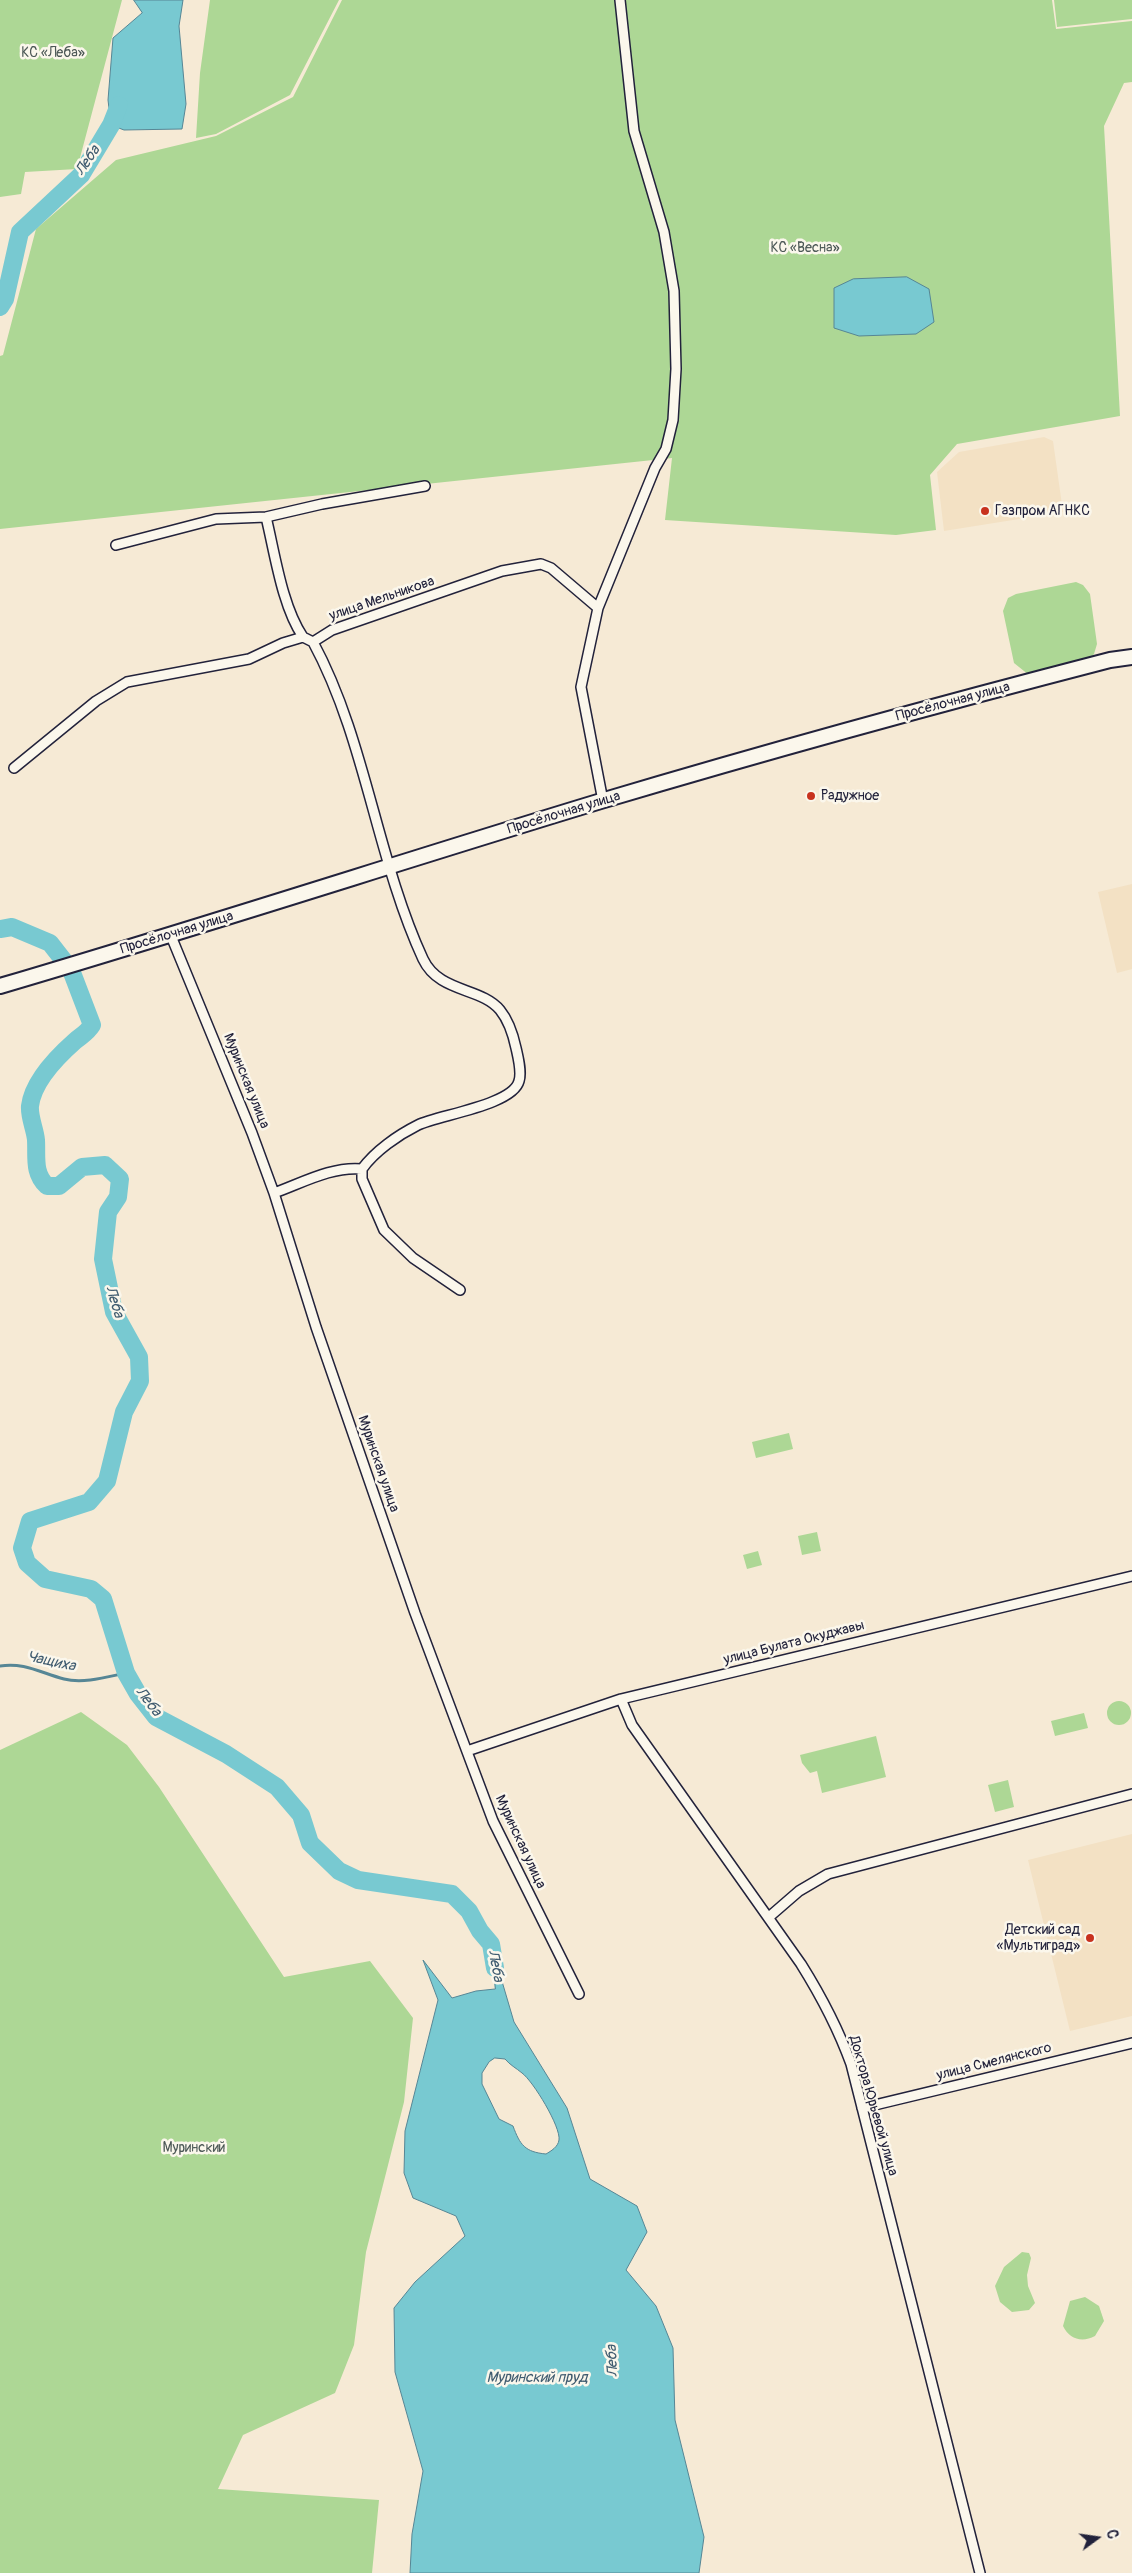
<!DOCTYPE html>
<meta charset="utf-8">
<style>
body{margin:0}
#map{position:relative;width:1132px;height:2573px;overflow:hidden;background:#f6ead5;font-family:Pangolin,sans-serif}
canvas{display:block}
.north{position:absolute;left:1072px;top:2513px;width:50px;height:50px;-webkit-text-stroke:4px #fbf7ec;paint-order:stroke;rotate:76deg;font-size:14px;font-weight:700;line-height:20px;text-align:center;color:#22223b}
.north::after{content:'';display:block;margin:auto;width:18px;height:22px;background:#22223b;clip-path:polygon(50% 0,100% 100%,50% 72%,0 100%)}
</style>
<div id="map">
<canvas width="1132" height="2573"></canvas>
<div class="north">С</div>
</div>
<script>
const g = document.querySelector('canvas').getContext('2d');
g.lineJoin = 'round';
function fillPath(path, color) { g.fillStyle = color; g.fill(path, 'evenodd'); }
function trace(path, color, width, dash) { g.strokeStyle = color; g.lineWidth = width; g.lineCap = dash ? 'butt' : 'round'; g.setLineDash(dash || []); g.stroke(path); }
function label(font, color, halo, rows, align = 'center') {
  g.font = font + ' Pangolin,sans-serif'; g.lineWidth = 5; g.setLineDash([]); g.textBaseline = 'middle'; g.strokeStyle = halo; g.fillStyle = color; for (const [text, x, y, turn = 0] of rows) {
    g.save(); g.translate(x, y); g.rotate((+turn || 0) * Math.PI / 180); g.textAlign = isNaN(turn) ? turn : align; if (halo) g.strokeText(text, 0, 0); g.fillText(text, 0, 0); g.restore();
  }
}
fillPath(new Path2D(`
 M1044,437L1053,441L1063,512L944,531L937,472L959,452Z
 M1132,884V969L1117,973L1098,892Z
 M1132,1834V2016L1070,2031L1028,1860Z`), '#f3e1c4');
fillPath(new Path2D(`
 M0,0H122L77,169L25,172L21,194L0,197Z
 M210,0H339L290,95L216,134L196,138L200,73Z
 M342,0H1052L1056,29L1132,21V82L1124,83L1104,126L1120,416L957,444L930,475L936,530L896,535L665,520L672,458L0,529V356L3,355L36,229L116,160L216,136L293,97Z
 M1054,0H1132V19L1057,27Z
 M1076,582L1083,585L1090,594L1097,644L1094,654L1089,660L1029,675L1014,663L1003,611L1008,598L1016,594Z
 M789,1433L793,1449L756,1458L752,1442Z
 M817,1532L821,1551L802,1555L798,1536Z
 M758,1551L762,1565L747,1569L743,1555Z
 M1107 1713a12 12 0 1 1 24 0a12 12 0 1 1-24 0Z
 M81,1712L127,1745L159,1787L284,1977L370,1961L413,2018L404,2102L366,2252L354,2345L335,2393L243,2435L218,2489L379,2500L372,2573H0V1750Z
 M1084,1713L1088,1728L1055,1736L1051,1721Z
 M876,1736L886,1777L822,1793L817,1771L810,1773L802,1763L800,1755Z
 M1008,1780L1014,1807L995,1812L988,1785Z
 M1022,2252L1029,2253L1031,2258L1027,2275L1028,2286L1035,2303L1029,2310L1012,2312L1000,2302L995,2286L1004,2267Z
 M1085,2297L1099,2306L1104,2321L1095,2336C1082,2343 1069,2339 1063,2326L1070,2301Z`), '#add795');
const water = new Path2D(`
 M134,0H183L179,26L186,104L182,129L124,130L111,125L108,100L113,38L142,13Z
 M907,277L929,289L934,322L916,334L859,336L834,328V288L853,279Z
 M491,1944L514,2022L567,2108L590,2179L637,2206L647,2232L626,2270L656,2306L673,2348L675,2420L704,2537L699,2573H410L412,2534L423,2471L395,2372L394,2308L415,2282L465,2236L456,2216L413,2198L404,2173L405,2131L438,2000L423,1960L452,1998L476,1991L495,1989ZM495,2058L505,2059C510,2065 516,2068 522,2073C533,2081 561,2127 559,2140C558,2147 551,2151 546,2154C525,2152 520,2145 513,2126L499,2119L482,2084V2073L489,2062Z`);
fillPath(water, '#78c9d1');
trace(water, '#568695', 1);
trace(new Path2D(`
 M0,1666C24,1662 41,1673 64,1679C83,1684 107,1677 126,1673`), '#568695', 3);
trace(new Path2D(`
 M0,307L5,299L20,232L81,175L111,125L119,105
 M0,929L12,927L50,943L71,970L92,1025C87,1033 82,1035 75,1041C58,1056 33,1081 30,1106C29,1117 35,1129 36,1140C37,1157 33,1173 47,1186H59L82,1167L105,1165L120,1179L118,1197L108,1212L103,1259L114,1312L139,1357L140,1381L124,1412L107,1481L89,1502L30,1521L22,1548L27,1563L45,1579L91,1589L103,1599L126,1673L138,1694L156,1717L226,1754L277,1787L301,1815L310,1843L339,1871L358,1880L452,1894L469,1911L480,1931L491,1944L495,1968`), '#78c9d1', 18);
const minor = new Path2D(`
 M266,517C275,554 282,606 303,637
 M116,545L216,519L266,517L322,504L425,486
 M313,642C366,740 376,857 423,959C439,993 481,987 500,1010C509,1021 513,1034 516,1048C518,1057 522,1072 519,1081C513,1105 439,1115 418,1125C398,1135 375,1151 362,1169V1179L384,1230L413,1258L460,1290
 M14,768L96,701L127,682L249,659L283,643L303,637L313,642L332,630L502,571L541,564L551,568L598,608
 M603,801L581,687L598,608L655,468L666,449L673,420L676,369L674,291L664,232L634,131L620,0
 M171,936L252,1133L274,1193L316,1327L415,1613L493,1821L579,1994
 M274,1193C302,1183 332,1166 362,1169
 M621,1699L632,1725L801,1964C821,1996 838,2028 851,2064L980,2573
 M467,1751L621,1699L1132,1576
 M769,1917L799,1891L828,1874L1132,1794
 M862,2108L1132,2043`);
const primary = new Path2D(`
 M0,986C201,927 400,862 601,801C769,751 940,704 1110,660L1132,657`);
trace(minor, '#22223b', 12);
trace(primary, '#22223b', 18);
trace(minor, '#fbf7ec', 9);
trace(primary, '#fbf7ec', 14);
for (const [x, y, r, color] of [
 [985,511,5,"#c8321e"],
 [811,796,5,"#c8321e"],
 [1090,1938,5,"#c8321e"]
]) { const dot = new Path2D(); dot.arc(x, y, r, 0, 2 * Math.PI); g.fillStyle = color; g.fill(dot); trace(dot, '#fbf7ec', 2); }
label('14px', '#4c5856', '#fbf7ec', [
 ["КС «Леба»",53,53],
 ["КС «Весна»",805,248],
 ["Муринский",194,2148]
]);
label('14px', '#22223b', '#fbf7ec', [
 ["Газпром АГНКС",995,511],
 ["Радужное",821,796],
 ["Детский сад",1080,1930,"right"],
 ["«Мультиград»",1080,1946,"right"]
], 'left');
label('14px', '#22223b', '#fbf7ec', [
 ["улица Мельникова",382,599,-19],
 ["Просёлочная улица",953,702,-15],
 ["Просёлочная улица",564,813,-17],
 ["Просёлочная улица",177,933,-17],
 ["Муринская улица",246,1081,68],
 ["Муринская улица",378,1464,71],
 ["улица Булата Окуджавы",794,1643,-14],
 ["Муринская улица",520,1842,65],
 ["улица Смелянского",994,2062,-14],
 ["Доктора Юрьевой улица",873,2106,74]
]);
label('italic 15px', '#405c70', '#fbf7ec', [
 ["Леба",88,161,-56],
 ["Леба",114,1302,73],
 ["Чащиха",51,1662,12],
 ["Леба",148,1702,52],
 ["Леба",495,1966,79],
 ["Леба",613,2361,-93],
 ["Муринский пруд",537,2378]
]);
</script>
